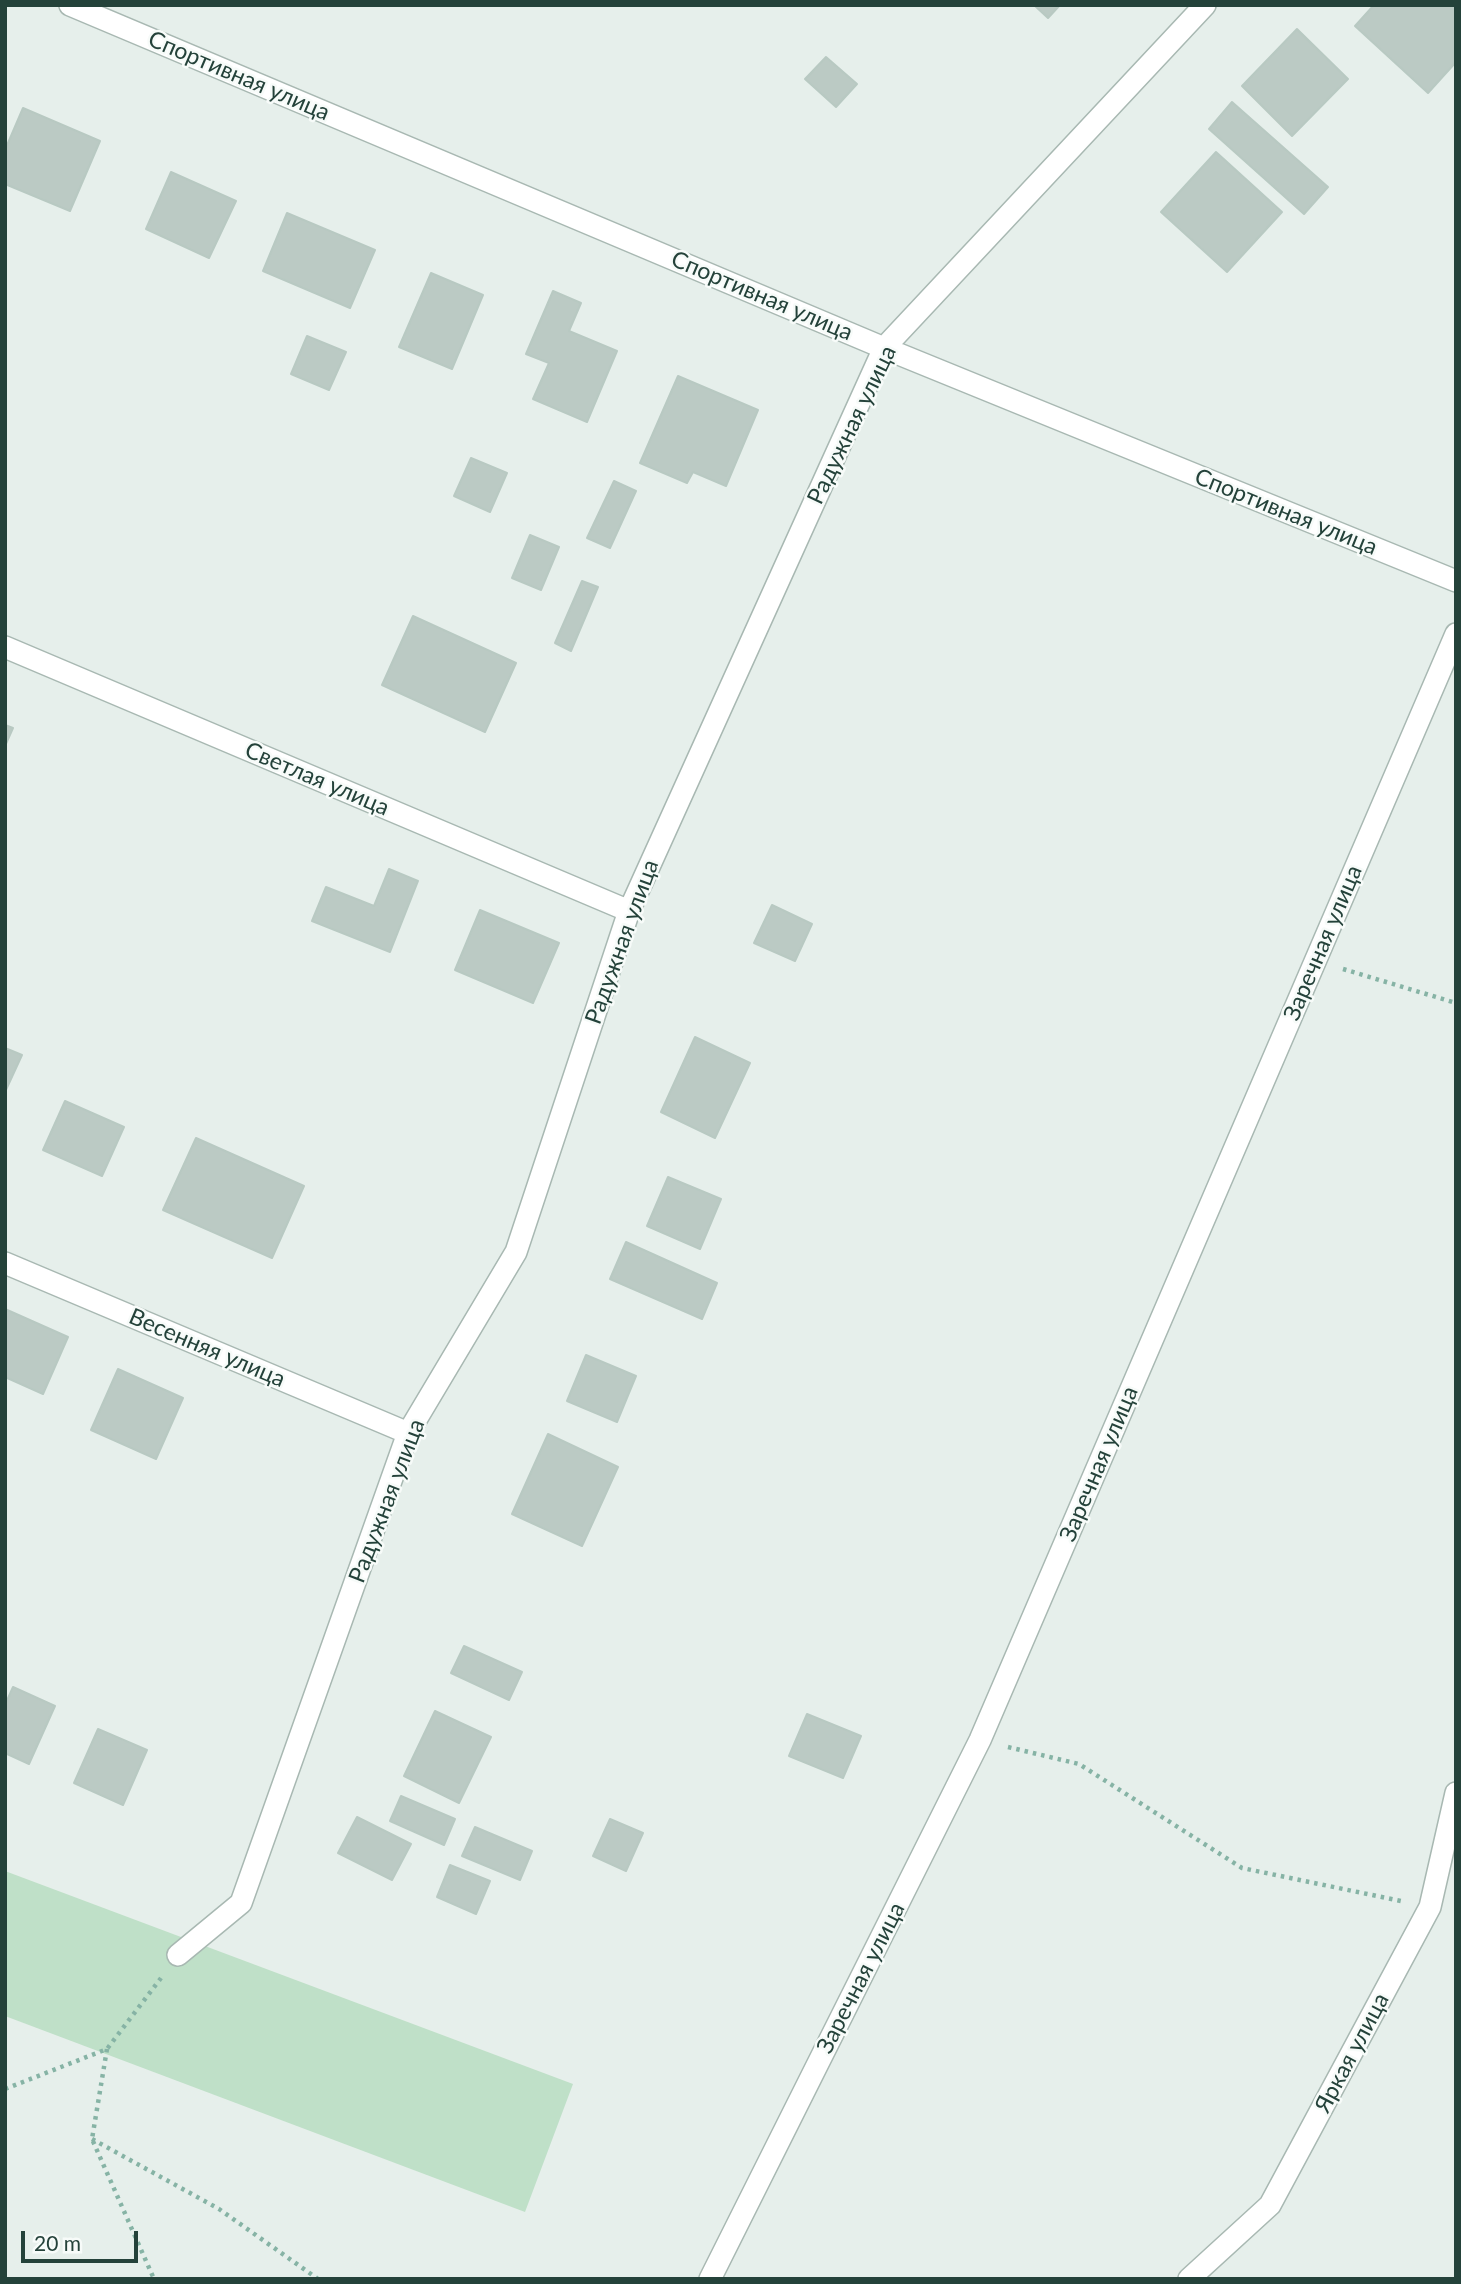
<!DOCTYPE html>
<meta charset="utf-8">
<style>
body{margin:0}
#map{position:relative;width:1461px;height:2284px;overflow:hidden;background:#e6efeb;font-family:Lato,sans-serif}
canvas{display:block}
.frame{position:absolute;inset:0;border:7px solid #24423a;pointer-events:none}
.scale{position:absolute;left:21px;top:2231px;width:117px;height:32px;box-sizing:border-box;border:4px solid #24423a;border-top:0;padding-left:9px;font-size:21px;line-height:24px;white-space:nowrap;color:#24423a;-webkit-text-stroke:5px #f7fbf9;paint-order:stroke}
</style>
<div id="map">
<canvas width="1461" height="2284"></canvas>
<div class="frame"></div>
<div class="scale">20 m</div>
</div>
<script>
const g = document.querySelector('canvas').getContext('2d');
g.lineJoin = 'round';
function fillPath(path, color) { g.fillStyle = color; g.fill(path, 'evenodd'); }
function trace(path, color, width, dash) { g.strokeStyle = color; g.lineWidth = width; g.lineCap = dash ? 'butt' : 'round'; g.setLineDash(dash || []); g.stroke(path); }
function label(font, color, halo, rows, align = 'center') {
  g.font = font + ' Lato,sans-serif'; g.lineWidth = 5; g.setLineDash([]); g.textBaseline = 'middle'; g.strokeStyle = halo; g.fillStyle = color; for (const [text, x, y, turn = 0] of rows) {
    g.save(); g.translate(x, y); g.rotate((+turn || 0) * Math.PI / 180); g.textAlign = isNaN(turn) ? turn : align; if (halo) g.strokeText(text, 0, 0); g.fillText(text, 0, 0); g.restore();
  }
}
fillPath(new Path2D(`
 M5,1871L573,2084L525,2212L5,2016Z`), '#bfe0c8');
const building = new Path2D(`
 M1034,5H1060L1048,18Z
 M1374,5H1456V62L1428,93L1355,26Z
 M1297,29L1348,79L1292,136L1242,86Z
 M826,57L857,84L836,107L805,79Z
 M1232,102L1328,187L1304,214L1209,129Z
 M23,108L100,141L70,211L5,184V150Z
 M1216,152L1282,212L1227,272L1161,212Z
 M171,172L236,201L209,258L146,229Z
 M287,213L375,250L350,308L263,271Z
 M431,273L483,295L452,369L399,347Z
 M553,291L581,303L569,331L617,351L587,422L533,399L549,363L526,354Z
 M307,336L346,352L329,390L291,374Z
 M678,376L758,410L726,486L693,472L687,483L640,463Z
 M471,458L507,473L490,512L454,496Z
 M614,481L636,491L610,548L587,538Z
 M530,535L559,547L541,590L512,578Z
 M582,581L598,587L571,651L555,643Z
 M413,616L516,663L485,732L382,685Z
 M5,725L13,728L5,746Z
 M389,869L418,881L390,952L312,921L326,887L374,906Z
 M772,905L812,924L795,961L754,943Z
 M480,910L559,943L533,1003L455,970Z
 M695,1037L750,1063L715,1138L661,1112Z
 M5,1048L22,1055L5,1092Z
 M65,1101L124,1127L102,1176L43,1150Z
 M196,1138L304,1186L272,1258L163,1210Z
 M668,1177L721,1199L700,1249L647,1226Z
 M626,1242L717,1283L702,1319L610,1279Z
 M5,1309L68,1337L43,1394L5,1377Z
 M586,1355L636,1376L617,1422L567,1401Z
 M118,1369L183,1398L156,1459L91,1430Z
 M548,1434L618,1467L582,1546L512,1514Z
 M464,1646L522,1672L509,1700L451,1673Z
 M13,1687L55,1706L29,1764L5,1753V1705Z
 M435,1711L491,1737L459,1803L404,1776Z
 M807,1714L861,1736L843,1778L789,1756Z
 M98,1729L147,1750L123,1805L74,1783Z
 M401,1796L455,1819L444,1845L390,1821Z
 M357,1817L411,1844L392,1880L338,1853Z
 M610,1819L643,1833L626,1871L593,1856Z
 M475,1827L532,1851L520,1880L462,1856Z
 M450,1865L490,1881L476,1914L437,1897Z`);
fillPath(building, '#bbcac4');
trace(building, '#b8c9c2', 2);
const minor = new Path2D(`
 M70,5L884,348L1456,581
 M5,647L629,911
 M5,1263L408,1433
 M178,1955L241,1903L408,1433L516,1252L629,911L884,348L1205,5
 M710,2279L980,1740L1456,634
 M1189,2279L1270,2205L1430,1907L1456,1793`);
trace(minor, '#a8b8b2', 24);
trace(new Path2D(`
 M1343,969L1456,1003
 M1008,1747L1079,1764L1242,1868L1401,1901
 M107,2049L92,2139L154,2279
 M5,2089L107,2049L161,1978
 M92,2139L219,2209L318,2279`), '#86b3a5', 4.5, [3.5, 5]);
trace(minor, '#fff', 21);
label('23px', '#24423a', '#f7fbf9', [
 ["Спортивная улица",239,76,23],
 ["Спортивная улица",762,296,23],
 ["Радужная улица",852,425,-64],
 ["Спортивная улица",1286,512,22],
 ["Светлая улица",317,779,23],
 ["Радужная улица",622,942,-70],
 ["Заречная улица",1323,943,-67],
 ["Весенняя улица",207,1348,23],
 ["Заречная улица",1099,1464,-67],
 ["Радужная улица",387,1501,-69],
 ["Заречная улица",861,1978,-63],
 ["Яркая улица",1352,2053,-62]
]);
</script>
